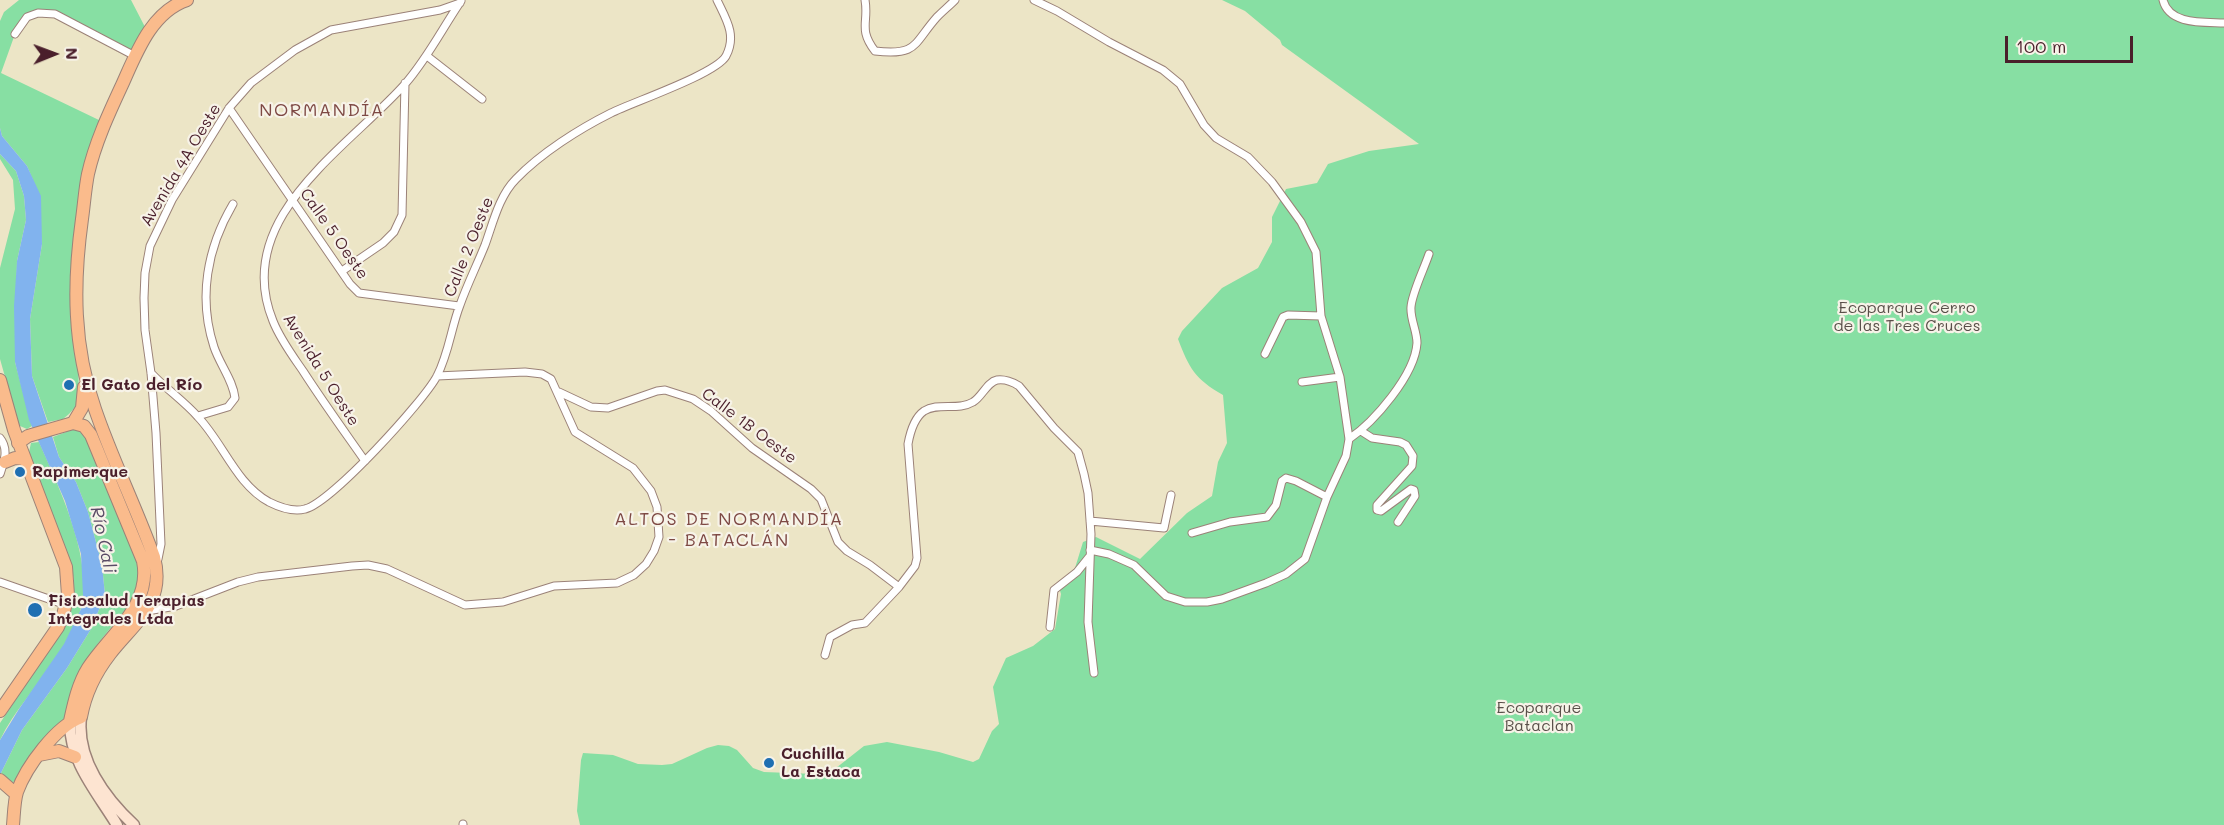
<!DOCTYPE html>
<meta charset="utf-8">
<style>
body{margin:0}
#map{position:relative;width:2224px;height:825px;overflow:hidden;background:#ece5c6;font-family:Mali,sans-serif}
canvas{display:block}
.north{position:absolute;left:24px;top:24px;width:60px;height:60px;-webkit-text-stroke:4px #f7f3e8;paint-order:stroke;rotate:89deg;font-size:16px;font-weight:700;line-height:24px;text-align:center;color:#4a1f2b}
.north::after{content:'';display:block;margin:auto;width:21px;height:27px;background:#4a1f2b;clip-path:polygon(50% 0,100% 100%,50% 72%,0 100%)}
.scale{position:absolute;left:2005px;top:36px;width:128px;height:27px;box-sizing:border-box;border:3px solid #4a1f2b;border-top:0;padding-left:8px;font-size:18px;line-height:21px;white-space:nowrap;color:#4a1f2b;-webkit-text-stroke:4px #f7f3e8;paint-order:stroke}
</style>
<div id="map">
<canvas width="2224" height="825"></canvas>
<div class="north">N</div>
<div class="scale">100 m</div>
</div>
<script>
const g = document.querySelector('canvas').getContext('2d');
g.lineJoin = 'round';
function fillPath(path, color) { g.fillStyle = color; g.fill(path, 'evenodd'); }
function trace(path, color, width, dash) { g.strokeStyle = color; g.lineWidth = width; g.lineCap = dash ? 'butt' : 'round'; g.setLineDash(dash || []); g.stroke(path); }
function label(font, color, halo, rows, align = 'center') {
  g.font = font + ' Mali,sans-serif'; g.lineWidth = 4.5; g.setLineDash([]); g.textBaseline = 'middle'; g.strokeStyle = halo; g.fillStyle = color; for (const [text, x, y, turn = 0] of rows) {
    g.save(); g.translate(x, y); g.rotate((+turn || 0) * Math.PI / 180); g.textAlign = isNaN(turn) ? turn : align; if (halo) g.strokeText(text, 0, 0); g.fillText(text, 0, 0); g.restore();
  }
}
fillPath(new Path2D(`
 M19,0H131L145,27L131,54L55,14L27,17L15,34L1,73L101,121L71,270L72,331L78,363L79,394L77,405L69,414L63,419L48,422L32,376L30,319L42,244L33,180L27,166L2,136L0,128V21L4,12Z
 M1222,0H2224V825H580L577,811L581,760L583,753L613,755L638,764L662,765L672,764L707,748L718,745L729,746L737,750L753,768L764,772L815,774L824,773L836,768L864,746L887,742L939,752L973,762L979,759L992,731L999,724L993,687L1006,658L1033,646L1055,629L1061,594L1058,584L1075,568L1083,542L1096,537L1140,559L1187,513L1212,496L1218,462L1227,443L1223,395C1195,379 1189,368 1178,339L1182,331L1222,288L1258,268L1272,242V217L1286,189L1317,183L1328,164L1369,151L1419,144L1282,45L1280,40L1245,11Z
 M0,154L16,171L24,196L26,220L17,261L15,362L32,426L27,429L20,426L18,423L0,359V268L15,209L13,180L0,159Z
 M74,429L84,432L138,564L140,581L129,605L96,646L84,667L66,720L18,781L12,782L1,773L22,730L67,668L91,629L105,595L102,565L88,512L76,482L59,457L53,437Z
 M39,442C58,485 94,560 81,608C76,626 65,645 54,661C37,687 14,711 0,740V723L62,631L73,606L74,580L71,566L29,452L31,443Z`), '#87dfa3');
fillPath(new Path2D(`
 M0,128L2,136L27,166L41,196L42,244L30,319L32,376L59,457L76,482L88,512L102,565L105,595L91,629L67,668L22,730L0,775V740L19,709L64,644L81,609L83,595L81,554L65,501L29,420L15,362L14,306L17,261L26,220L24,196L16,171L0,154Z`), '#81b3ee');
const minor = new Path2D(`
 M865,0C869,22 858,29 875,51C918,56 913,44 937,17C943,11 949,6 955,0
 M1034,0L1057,11L1109,42L1163,70L1180,84L1204,125L1216,138L1248,157L1272,182L1301,222L1316,252L1321,316L1340,377L1349,439L1346,456L1327,497L1305,559L1286,574L1266,583L1222,599L1207,602H1185L1166,596L1134,565L1109,554L1090,550
 M2163,0C2169,25 2203,22 2224,23
 M15,34L27,17L38,13L55,14L135,56
 M427,56L482,99
 M229,108L350,284L359,293L459,306
 M342,271L383,243L394,232L402,215L405,83
 M1265,354L1283,317L1288,315L1321,316
 M151,373C166,389 184,401 198,417C223,443 236,484 269,502C279,507 294,512 305,509C331,503 424,401 437,376C449,353 451,328 460,305C467,285 477,265 485,245C493,223 499,196 516,179C541,153 579,129 611,113C633,102 716,74 726,56C737,35 726,19 717,0
 M1302,382L1340,377
 M559,392L591,407L608,408L657,391L665,390L693,399L711,411L752,448L811,489L821,499L838,542L847,551L870,565L899,587
 M198,416L228,407L235,398C233,380 220,365 214,347C198,298 207,248 233,204
 M1361,431L1372,438L1400,442L1406,445L1413,456L1412,466L1377,505V510L1381,511L1411,489L1414,490L1415,496L1398,522
 M0,438C9,449 4,462 0,474
 M1349,439C1374,422 1415,375 1417,343C1417,331 1410,319 1411,307C1412,293 1424,269 1429,254
 M365,461C344,431 323,402 303,371C292,355 280,339 273,321C231,218 347,149 405,84C427,59 442,29 461,1
 M1090,521L1164,528L1171,495
 M1192,533L1230,522L1267,517L1276,505L1282,481L1286,478L1296,481L1327,497
 M158,559L161,544L156,433L151,373L145,330L144,298L145,273L150,246L172,200L229,108L251,83L295,50L331,30L440,10L460,3
 M0,582L66,605
 M147,611L176,606L238,582L258,577L352,566L368,565L387,569L465,605L503,602L554,586L617,583L634,575L646,564L654,551L659,537L657,507L651,491L633,468L575,432L551,379L542,374L525,372L437,376
 M1050,627L1054,590L1077,572L1089,557
 M825,655L830,637L852,625L865,623L899,587L915,566L917,558L908,444C910,433 914,418 924,411C938,402 958,411 973,402C982,397 987,382 997,380C1004,379 1013,382 1019,386L1054,428L1078,452L1084,474L1088,493L1091,534L1088,622L1094,673
 M463,824V825`);
const secondary = new Path2D(`
 M81,717C76,759 105,798 134,825
 M70,721C69,761 97,792 117,825`);
const primary = new Path2D(`
 M0,380L14,430L66,567L68,595L63,615L58,627L0,711
 M18,443L28,436L73,423L82,408L84,387
 M5,462L15,458L25,459
 M70,721C74,703 78,684 88,668C110,634 152,606 143,561L91,435L84,426L73,423
 M39,755L59,751L75,757
 M0,780L16,794
 M13,825C14,815 14,802 17,792C26,767 56,726 81,717C85,695 96,672 110,654C135,622 166,603 154,557C136,507 112,459 95,409C73,346 73,284 82,219C84,205 85,189 88,174C95,143 109,113 122,85C136,54 151,12 187,0`);
trace(minor, '#9b8278', 9);
trace(secondary, '#9b8278', 13);
trace(primary, '#9b8278', 14);
trace(minor, '#fff', 7);
trace(secondary, '#fde4d1', 10);
trace(primary, '#fabb8c', 12);
for (const [x, y, r, color] of [
 [69,385,6,"#1f6fb2"],
 [20,472,6,"#1f6fb2"],
 [35,610,8,"#1f6fb2"],
 [769,763,6,"#1f6fb2"]
]) { const dot = new Path2D(); dot.arc(x, y, r, 0, 2 * Math.PI); g.fillStyle = color; g.fill(dot); trace(dot, '#f7f3e8', 2); }
label('16px', '#4a1f2b', '#f7f3e8', [
 ["Avenida 4A Oeste",181,165,-59],
 ["Calle 5 Oeste",334,234,55],
 ["Calle 2 Oeste",469,247,-68],
 ["Avenida 5 Oeste",321,370,58],
 ["Calle 1B Oeste",749,426,37]
]);
label('16px', '#594f49', '#f7f3e8', [
 ["Ecoparque Cerro",1907,308],
 ["de las Tres Cruces",1907,326],
 ["Ecoparque",1539,708],
 ["Bataclan",1539,726]
]);
label('bold 16px', '#4a1f2b', '#f7f3e8', [
 ["El Gato del Río",81,385],
 ["Rapimerque",32,472],
 ["Fisiosalud Terapias",48,601],
 ["Integrales Ltda",48,619],
 ["Cuchilla",781,754],
 ["La Estaca",781,772]
], 'left');
g.letterSpacing = '1.5px';
label('18px', '#7e4944', '#f7f3e8', [
 ["NORMANDÍA",322,110],
 ["ALTOS DE NORMANDÍA",729,519],
 ["- BATACLÁN",729,540]
]);
g.letterSpacing = '0px';
label('italic 18px', '#5a4b66', '#f7f3e8', [
 ["Río Cali",103,540,78]
]);
</script>
